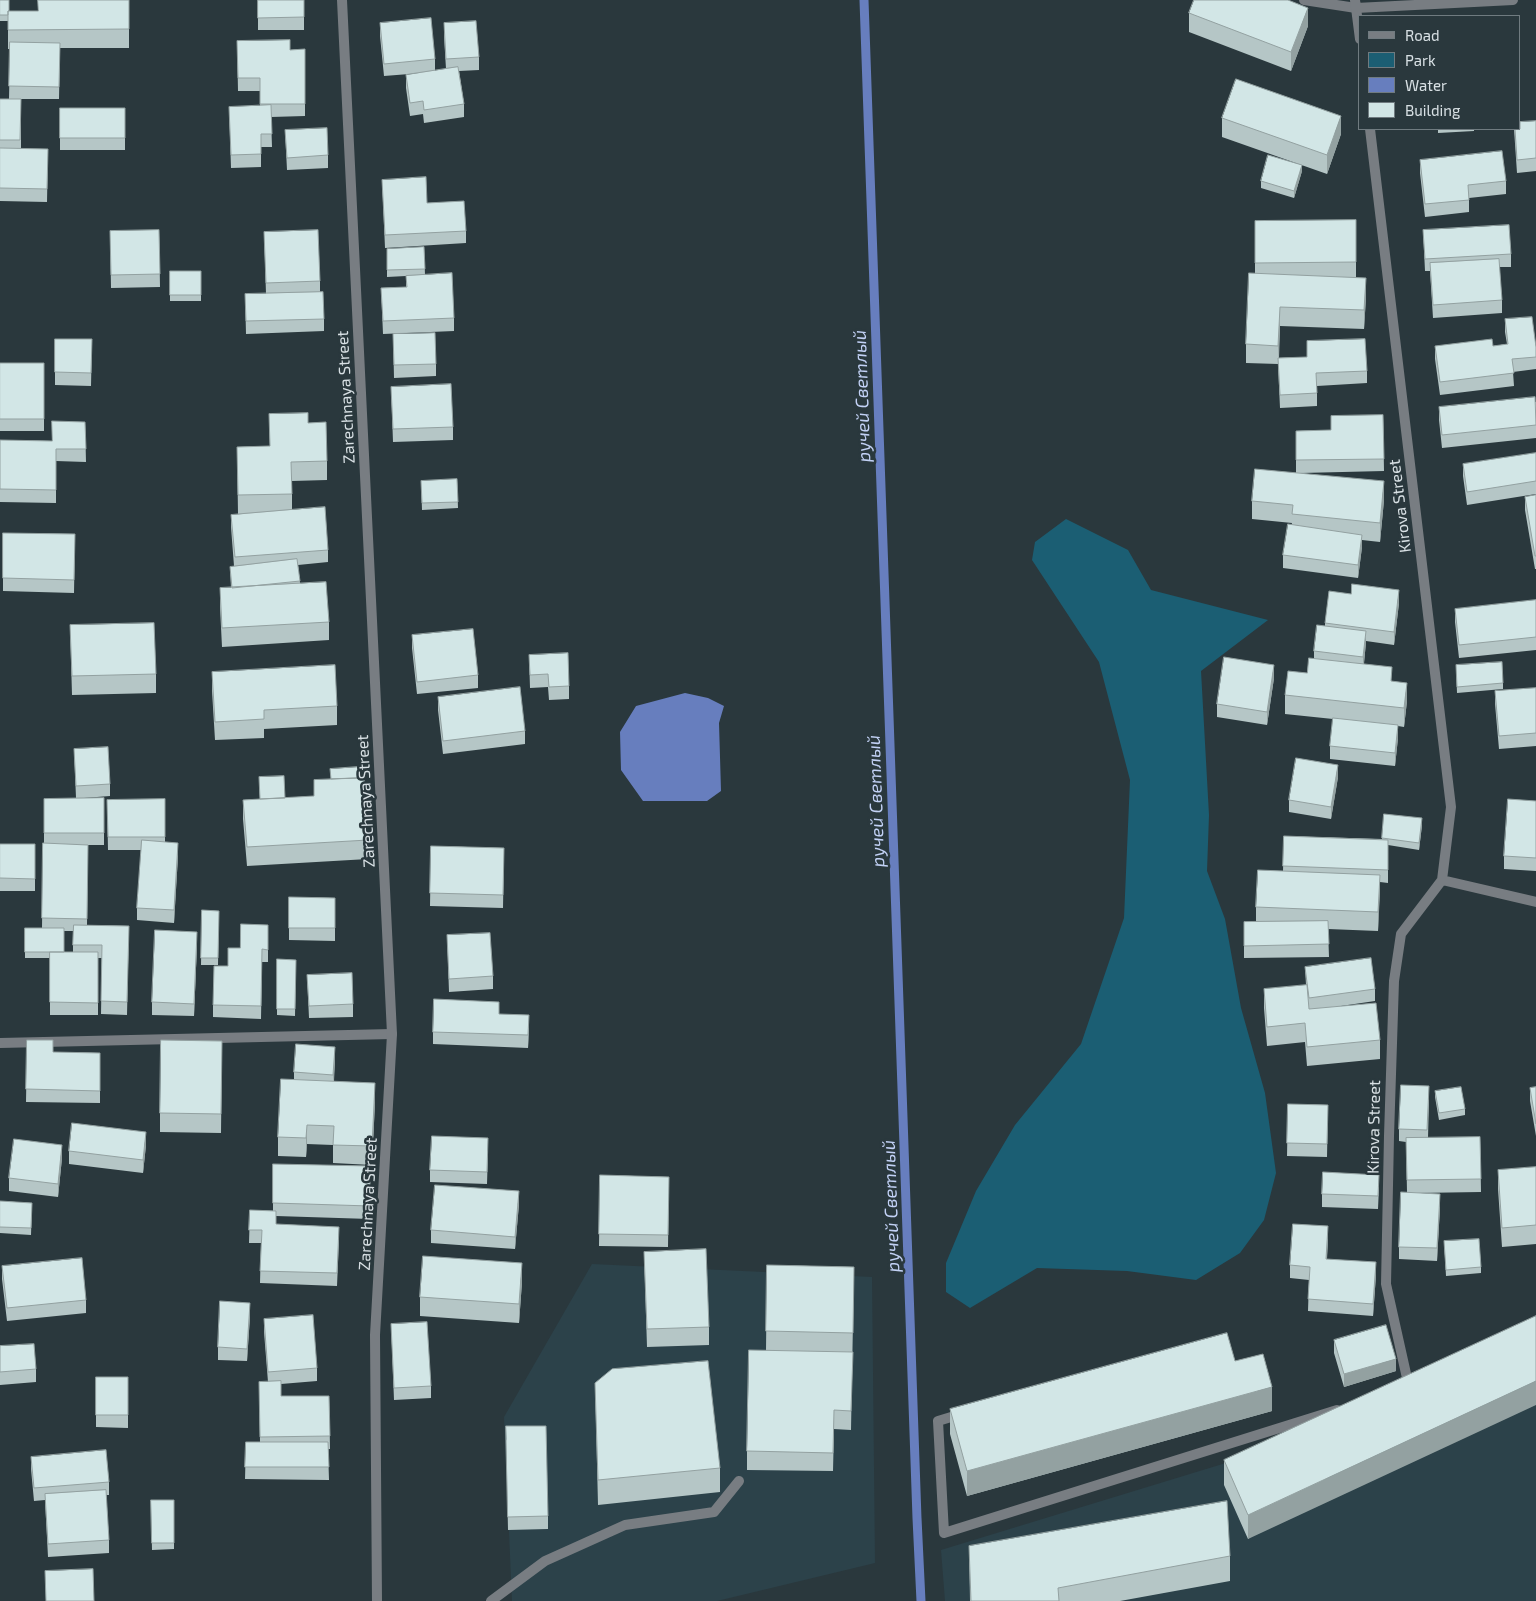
<!DOCTYPE html>
<meta charset="utf-8">
<style>
body{margin:0}
#map{position:relative;width:1536px;height:1601px;overflow:hidden;background:#2a383d;font-family:"Exo 2",sans-serif}
canvas{display:block}
.legend{position:absolute;left:1358px;top:15px;width:162px;height:115px;box-sizing:border-box;background:#2a383d;border:1px solid #707b80;margin:0;padding:6px 9px;list-style:none;font-size:15px;color:#d8e0e4}
.legend li{display:flex;align-items:center;gap:10px;height:25px}
.legend b{width:25px;border:1px solid #707b80}
</style>
<div id="map">
<canvas width="1536" height="1601"></canvas>
<ul class="legend">
<li><b style="height:6px;background:#787d82"></b>Road</li>
<li><b style="height:14px;background:#1b5e73"></b>Park</li>
<li><b style="height:14px;background:#677ebe"></b>Water</li>
<li><b style="height:14px;background:#d2e6e6"></b>Building</li>
</ul>
</div>
<script>
const g = document.querySelector('canvas').getContext('2d');
g.lineJoin = 'round';
function fillPath(path, color) { g.fillStyle = color; g.fill(path, 'evenodd'); }
function trace(path, color, width, dash) { g.strokeStyle = color; g.lineWidth = width; g.lineCap = dash ? 'butt' : 'round'; g.setLineDash(dash || []); g.stroke(path); }
function label(font, color, halo, rows, align = 'center') {
  g.font = font + ' "Exo 2",sans-serif'; g.lineWidth = 5; g.setLineDash([]); g.textBaseline = 'middle'; g.strokeStyle = halo; g.fillStyle = color; for (const [text, x, y, turn = 0] of rows) {
    g.save(); g.translate(x, y); g.rotate((+turn || 0) * Math.PI / 180); g.textAlign = isNaN(turn) ? turn : align; if (halo) g.strokeText(text, 0, 0); g.fillText(text, 0, 0); g.restore();
  }
}
fillPath(new Path2D(`
 M592,1264L872,1277L875,1563L717,1601H512L504,1417Z
 M1536,1356V1601H945L941,1550L1419,1404Z`), '#2c424a');
fillPath(new Path2D(`
 M1066,519L1128,550L1151,590L1268,620L1201,671L1209,815L1207,871L1225,919L1241,1008L1265,1093L1276,1173L1264,1220L1240,1253L1196,1280L1127,1271L1037,1268L970,1308L946,1292V1263L976,1191L1015,1125L1081,1044L1124,918L1130,780L1099,662L1032,560L1035,542Z`), '#1b5e73');
fillPath(new Path2D(`
 M685,693L708,698L724,706L719,723L721,791L707,801H643L621,770L620,732L636,706Z`), '#677ebe');
trace(new Path2D(`
 M864,0L917,1518L921,1601`), '#677ebe', 9);
trace(new Path2D(`
 M1304,0L1356,8
 M0,1043L392,1034
 M961,1414L938,1421L944,1533L1337,1410
 M491,1601L545,1561L625,1525L714,1512L739,1481`), '#787d82', 10);
trace(new Path2D(`
 M342,0L392,1034L375,1335L377,1601
 M1355,0L1360,39
 M1356,8L1513,0
 M1370,129L1451,807L1442,880L1401,934L1394,981L1389,1136L1386,1284L1409,1387H1411
 M1442,880L1536,902`), '#787d82', 10);
fillPath(new Path2D(`
 M0,0L9,11H38L129,0V48H60L59,99H21V149H48L47,202L0,201V99H9L10,49H8V21H0Z
 M258,0L304,17V30H258Z
 M1189,13L1308,26L1291,71L1189,32Z
 M380,23L435,59V71L446,69L444,36V23L479,57V70L459,71L464,104V117L424,123L423,114L410,116L406,88V75L422,73L384,76L380,36Z
 M237,41L290,50L305,49V116L271,117L272,147H261V167L231,168L229,107L260,106V91H238Z
 M60,108H125V150H60Z
 M1222,118L1341,134L1327,174L1222,137Z
 M1536,121V171L1517,173L1514,129H1520Z
 M1438,129H1474V131L1438,133Z
 M285,130L328,155V168L287,170Z
 M1420,160L1506,181V194L1469,198V212L1425,217L1420,173Z
 M1302,171L1294,198L1261,188V181Z
 M382,180L427,203L466,231V243L385,248Z
 M1356,220V278L1366,297L1364,329L1280,326L1279,358L1307,357V341L1367,371V383L1317,386V406L1280,408L1278,364L1246,363V344L1255,274V221Z
 M159,230L160,287L111,288L110,231Z
 M1423,230L1511,254V267H1499L1502,300V313L1433,318L1430,271H1425Z
 M264,232L320,281V292L324,319V331L246,334L245,294H266Z
 M424,247L425,275L454,318V331L383,334L381,288L406,287V276L387,277V249Z
 M170,271H201V301H170Z
 M1505,319L1536,347V369L1513,372L1514,386L1440,395L1435,359V346H1493L1507,344L1505,332Z
 M393,334L436,364V376L394,378Z
 M55,339H92L91,386L55,385Z
 M0,363H44V431H0Z
 M391,387L453,427V440L393,442Z
 M1536,402V438L1442,448L1439,420V407Z
 M269,414L308,423L327,461V480L292,481V510L328,550V562L298,565L300,583L329,622V640L222,647L220,607V588H231L230,567L234,566L231,527V515L245,514H238L237,447L270,446Z
 M1383,415L1384,471L1301,473L1384,500L1380,542L1362,540V547L1358,578L1283,568V555L1292,523L1252,519V501L1296,473V431L1331,430V416Z
 M85,422L86,462L56,461V503L0,502V440L52,441Z
 M1536,453V494L1467,505L1463,476V464Z
 M457,479L458,508L422,510L421,481Z
 M1536,495V569H1535L1525,510V497Z
 M3,533L75,534L74,593L3,591Z
 M1536,600V650L1459,658L1455,622V609Z
 M1399,603L1394,645L1366,641L1364,664L1392,681L1407,701L1404,727L1398,726V738L1395,766L1330,759V746L1333,719L1285,714V695L1307,673L1314,659V651L1325,626V623Z
 M70,625L156,674V693L72,695Z
 M412,635L478,675V688L417,694L412,648Z
 M529,655L569,686V699L549,700L548,687L530,688Z
 M1456,665L1503,683V689L1457,693Z
 M212,672L337,706V725L264,729V738L215,740L212,691Z
 M1274,678L1267,725L1217,717V704Z
 M1536,688V746L1499,749L1495,704V691Z
 M438,697L525,731V744L443,754L438,710Z
 M74,749L110,784V796L84,798H104V845H88L87,925L129,926L127,1015L101,1014L102,958H98V1015H50V958H25V928H42L43,843H44V799L76,798ZM64,931H73V952H64Z
 M259,777L285,798L314,796V780L359,778L368,840V859L247,866L243,819V800L260,799Z
 M1338,777L1331,819L1289,812V800Z
 M165,799V842L178,856L174,923L137,920V908L141,850H108L107,800Z
 M1536,801V871L1504,869V856Z
 M1384,814L1422,825L1419,850L1388,845V883L1380,882L1378,931L1328,929L1329,957L1244,958V922H1256V907L1283,871L1284,836L1382,839Z
 M0,844H35V891H0Z
 M431,846L504,848L503,908L430,906Z
 M289,897L335,898V941L289,940Z
 M202,910L219,911L218,965H201Z
 M268,925V962H262L261,1019L213,1017V1005L228,966L240,948Z
 M447,935L493,976V989L449,992Z
 M197,944L194,1016L152,1015V1002Z
 M277,959L296,960L295,1016L277,1015Z
 M1305,967L1375,989V1001L1341,1006L1380,1040V1059L1307,1066L1305,1042L1267,1046L1264,1008V989L1306,985Z
 M307,975L353,1004V1017L309,1018Z
 M499,1014L529,1028L528,1048L433,1044V1032Z
 M27,1040L53,1052L100,1053V1103L26,1102Z
 M222,1041L221,1133L160,1132V1113Z
 M335,1060L334,1081L375,1102L372,1165L333,1163V1145L307,1144L306,1157L278,1156V1137L294,1080V1072Z
 M1536,1087V1136L1530,1101V1088Z
 M1435,1091L1465,1109V1115L1439,1120L1435,1097Z
 M1429,1099L1428,1138L1480,1137L1481,1192L1417,1193L1440,1207L1437,1261L1399,1259V1247L1407,1192L1406,1142L1399,1141V1129Z
 M1288,1104L1328,1105L1327,1157L1287,1156Z
 M146,1145L143,1173L69,1164V1151Z
 M488,1151L487,1184L430,1182V1170Z
 M62,1158L58,1197L9,1191V1178Z
 M370,1166V1219L276,1216V1224L339,1240L337,1286L260,1283L261,1243H249L250,1210L273,1211V1203Z
 M1536,1167V1244L1502,1247L1498,1189V1170Z
 M600,1175L669,1177L668,1247L599,1246Z
 M1379,1187L1378,1209L1322,1207V1194Z
 M0,1201L32,1203L31,1235L0,1233Z
 M519,1204L515,1249L431,1243V1230Z
 M1328,1239L1327,1259L1376,1275L1373,1316L1308,1311L1309,1280L1290,1278V1265Z
 M1444,1241L1481,1267V1273L1446,1276Z
 M644,1252L709,1327V1345L647,1347Z
 M767,1265L854,1267L851,1430L834,1429L833,1471L747,1470V1451L766,1350Z
 M2,1266L86,1300V1313L7,1321L2,1279Z
 M522,1282L519,1323L420,1316V1297Z
 M250,1316L247,1361L218,1360V1347Z
 M1536,1316L1248,1539L1224,1485V1460Z
 M264,1319L317,1368V1381L281,1384V1396H329L330,1449H328L329,1480L245,1479L246,1442H260L259,1382H268L264,1332Z
 M391,1324L431,1386V1398L394,1400Z
 M1334,1340L1396,1371L1344,1387L1334,1353Z
 M0,1346L36,1369V1382L0,1385Z
 M1235,1361L1272,1411L967,1496L950,1434V1409Z
 M96,1377H128V1428L96,1427Z
 M595,1383L720,1468V1492L598,1505Z
 M506,1439L548,1516V1529L508,1530Z
 M31,1457L109,1482V1495H106L109,1540V1553L48,1557L45,1500L34,1501L31,1469Z
 M151,1500H174V1549L152,1550Z
 M969,1546L1230,1556V1581L1120,1601H970Z`), '#b5c6c6');
fillPath(new Path2D(`
 M1308,8V26L1291,71V52Z
 M1341,116V134L1327,174V155Z
 M1302,165V171L1294,198V191Z
 M1366,278V297L1364,329V310Z
 M1280,307V326L1278,364V346Z
 M1384,481V500L1380,542V523Z
 M1362,535V547L1358,578V565Z
 M1399,590V603L1394,645V632Z
 M1366,631V644L1363,670V657Z
 M1274,665V678L1267,725V712Z
 M1407,683V701L1404,727V708Z
 M1398,725V738L1395,766V753Z
 M1338,765V777L1331,819V807Z
 M1422,818V825L1419,850V843Z
 M178,843V856L174,923V910Z
 M1380,875V893L1378,931V912Z
 M197,932V944L194,1016V1004Z
 M529,1015V1028L528,1048V1035Z
 M335,1047V1060L333,1087V1075Z
 M375,1083V1102L372,1165V1146Z
 M307,1125V1144L306,1157V1138Z
 M146,1132V1145L143,1173V1160Z
 M62,1145V1158L58,1197V1184Z
 M519,1191V1204L515,1249V1237Z
 M1440,1194V1207L1437,1261V1248Z
 M1328,1226V1239L1326,1271V1259Z
 M1376,1262V1275L1373,1316V1304Z
 M522,1263V1282L519,1323V1304Z
 M250,1303V1316L247,1361V1349Z
 M1396,1359V1371L1344,1387V1374Z
 M1536,1381V1405L1248,1539V1515Z
 M1272,1387V1411L967,1496V1471Z`), '#93a1a1');
const building = new Path2D(`
 M0,0H9V11H8V15H0Z
 M38,0H129V29L8,30V11H38Z
 M258,0H304V17L258,18Z
 M1194,0H1288L1308,8L1291,52L1189,13Z
 M431,18L435,59L384,64L380,23Z
 M476,21L479,57L446,59L444,23Z
 M290,40V50L305,49V104H260V78H238L237,41Z
 M10,42L60,43L59,87L9,86Z
 M458,67L464,104L424,110L423,101L410,103L406,75Z
 M1236,79L1341,116L1327,155L1222,118Z
 M0,99H21L20,140H0Z
 M271,105L272,134H261V154L231,155L229,107Z
 M60,108H125V138H60Z
 M1536,121V158L1517,160L1515,129H1520V122Z
 M327,128L328,155L287,158L285,130Z
 M0,148L48,149L47,189L0,188Z
 M1502,151L1506,181L1468,185L1469,200L1425,204L1420,160Z
 M1268,155L1302,165L1294,191L1261,181Z
 M426,177L427,203L464,201L466,231L385,235L382,180Z
 M1356,220V262L1255,263V221Z
 M1509,225L1511,254L1425,259L1423,230Z
 M159,230L160,274L111,275L110,231Z
 M318,230L320,281L266,283L264,232Z
 M424,247L425,269L387,270V249Z
 M1499,259L1502,300L1433,305L1430,263Z
 M170,271H201V295H170Z
 M452,273L454,318L383,321L381,288L407,287L406,276Z
 M1249,273L1366,278L1364,310L1280,307L1278,346L1246,344Z
 M323,292L324,319L246,321L245,294Z
 M1532,317L1536,347V357L1512,359L1514,373L1440,382L1435,346L1492,339L1493,346L1508,344L1505,319Z
 M435,333L436,364L394,365L393,334Z
 M55,339H92L91,373L55,372Z
 M1365,339L1367,371L1316,373L1317,393L1280,395L1278,358L1307,357V341Z
 M0,363H44V419H0Z
 M451,384L453,427L393,429L391,387Z
 M1535,397L1536,425L1442,435L1439,407Z
 M308,413V423L326,422L327,461L291,462L292,494L238,495L237,447L270,446L269,414Z
 M1383,415L1384,459L1296,460V431L1331,430V416Z
 M52,421L85,422L86,449H56V490L0,489V440L52,441Z
 M1536,453V481L1467,492L1463,464Z
 M1255,469L1384,481L1380,523L1292,514L1293,505L1252,501Z
 M457,479L458,502L422,503L421,481Z
 M1536,495V556H1535L1525,497Z
 M325,507L328,550L235,557L231,515Z
 M1288,524L1362,535L1358,565L1283,555Z
 M3,533L75,534L74,580L3,578Z
 M297,559L300,581L232,588L230,567Z
 M326,582L329,622L222,628L220,588Z
 M1352,584L1399,590L1394,632L1325,623L1329,591L1351,594Z
 M1536,600V637L1459,645L1455,609Z
 M154,623L156,674L72,676L70,625Z
 M1317,625L1366,631L1363,657L1314,651Z
 M473,629L478,675L417,682L412,635Z
 M568,653L569,686L549,687L548,674L530,675L529,655Z
 M1224,657L1274,665L1267,712L1217,704Z
 M1309,658L1392,667L1391,681L1407,683L1404,708L1285,695L1288,671L1307,673Z
 M1502,662L1503,683L1457,687L1456,665Z
 M335,665L337,706L264,710V719L215,722L212,672Z
 M520,687L525,731L443,741L438,697Z
 M1536,688V733L1499,736L1495,691Z
 M1333,718L1398,725L1395,753L1330,746Z
 M108,747L110,784L76,786L74,749Z
 M1296,758L1338,765L1331,807L1289,800Z
 M358,767L359,778L331,779L330,769Z
 M284,776L285,798L260,799L259,777Z
 M364,778L368,840L247,847L243,800L314,796V780Z
 M104,798V833H44V799Z
 M165,799V837H108L107,800Z
 M1508,799L1536,801V858L1504,856Z
 M1384,814L1422,818L1419,843L1382,838Z
 M1284,836L1388,840V870L1283,866Z
 M142,840L178,843L174,910L137,908Z
 M43,843L88,845L87,919L42,918Z
 M0,844H35V879L0,878Z
 M431,846L504,848L503,895L430,893Z
 M1258,870L1380,875L1378,912L1256,907Z
 M289,897L335,898V928H289Z
 M202,910L219,911L218,958H201Z
 M1328,921L1329,944L1244,946V922Z
 M241,924L268,925V950L262,949L261,1006L213,1005L214,966H228V948H240Z
 M74,925L129,926L127,1002L101,1001L102,945H73Z
 M25,928H64V952H25Z
 M155,930L197,932L194,1004L152,1002Z
 M490,933L493,976L449,979L447,935Z
 M50,952H98V1003L50,1002Z
 M1371,958L1375,989L1309,998L1305,967Z
 M277,959L296,960L295,1009H277Z
 M352,973L353,1004L309,1006L307,975Z
 M1307,985L1309,1009L1376,1003L1380,1040L1307,1047L1305,1023L1267,1027L1264,989Z
 M434,999L499,1002V1014L529,1015L528,1035L433,1032Z
 M27,1040H53V1052L100,1053V1091L26,1089Z
 M161,1040L222,1041L221,1114L160,1113Z
 M296,1044L335,1047L333,1075L294,1072Z
 M281,1079L375,1083L372,1146L333,1145L334,1126L307,1125L306,1138L278,1137Z
 M1401,1085L1429,1086L1427,1130L1399,1129Z
 M1461,1087L1465,1109L1439,1113L1435,1091Z
 M1536,1087V1124L1530,1088Z
 M1288,1104L1328,1105L1327,1144L1287,1143Z
 M72,1123L146,1132L143,1160L69,1151Z
 M432,1136L488,1138L487,1172L430,1170Z
 M1480,1137L1481,1179L1407,1180L1406,1138Z
 M14,1139L62,1145L58,1184L9,1178Z
 M273,1164L370,1166V1206L273,1203Z
 M1536,1167V1225L1502,1228L1498,1170Z
 M1323,1172L1379,1175L1378,1196L1322,1194Z
 M600,1175L669,1177L668,1235L599,1234Z
 M435,1185L519,1191L515,1237L431,1230Z
 M1401,1192L1440,1194L1437,1248L1399,1247Z
 M0,1201L32,1203L31,1228L0,1227Z
 M250,1210L276,1211V1224L339,1227L337,1273L260,1271L262,1230H249Z
 M1293,1224L1328,1226L1326,1259L1376,1262L1373,1304L1308,1299L1310,1267L1290,1265Z
 M1479,1239L1481,1267L1446,1270L1444,1241Z
 M706,1249L709,1327L647,1329L644,1252Z
 M423,1256L522,1263L519,1304L420,1297Z
 M82,1258L86,1300L7,1308L2,1266Z
 M767,1265L854,1267L853,1333L766,1331Z
 M220,1301L250,1303L247,1349L218,1347Z
 M313,1315L317,1368L268,1372L264,1319Z
 M1536,1316V1381L1248,1515L1224,1460Z
 M427,1322L431,1386L394,1388L391,1324Z
 M1386,1325L1396,1359L1344,1374L1334,1340Z
 M1227,1333L1235,1361L1263,1354L1272,1387L967,1471L950,1409Z
 M34,1344L36,1369L0,1372V1346Z
 M749,1350L853,1352L851,1411L834,1410L833,1453L747,1451Z
 M708,1361L720,1468L598,1480L595,1383L612,1369Z
 M96,1377H128V1415H96Z
 M281,1381V1396H329L330,1436L260,1437L259,1382Z
 M506,1426H546L548,1516L508,1517Z
 M246,1442H328L329,1467H245Z
 M106,1450L109,1482L34,1488L31,1457Z
 M106,1490L109,1540L48,1544L45,1494Z
 M151,1500H174V1543H152Z
 M1227,1501L1230,1556L1058,1588L1059,1601H971L969,1546Z
 M93,1569L94,1601H46L45,1571Z`);
fillPath(building, '#d2e6e6');
trace(building, '#93a1a1', 1);
label('16px', '#d8e0e4', '#2a383d', [
 ["Zarechnaya Street",346,397,-93],
 ["Kirova Street",1400,506,-97],
 ["Zarechnaya Street",366,801,-93],
 ["Kirova Street",1374,1127,-89],
 ["Zarechnaya Street",368,1204,-87]
]);
label('italic 18px', '#c2d1f5', '#2a383d', [
 ["ручей Светлый",862,396,-92],
 ["ручей Светлый",876,801,-92],
 ["ручей Светлый",891,1206,-92]
]);
</script>
